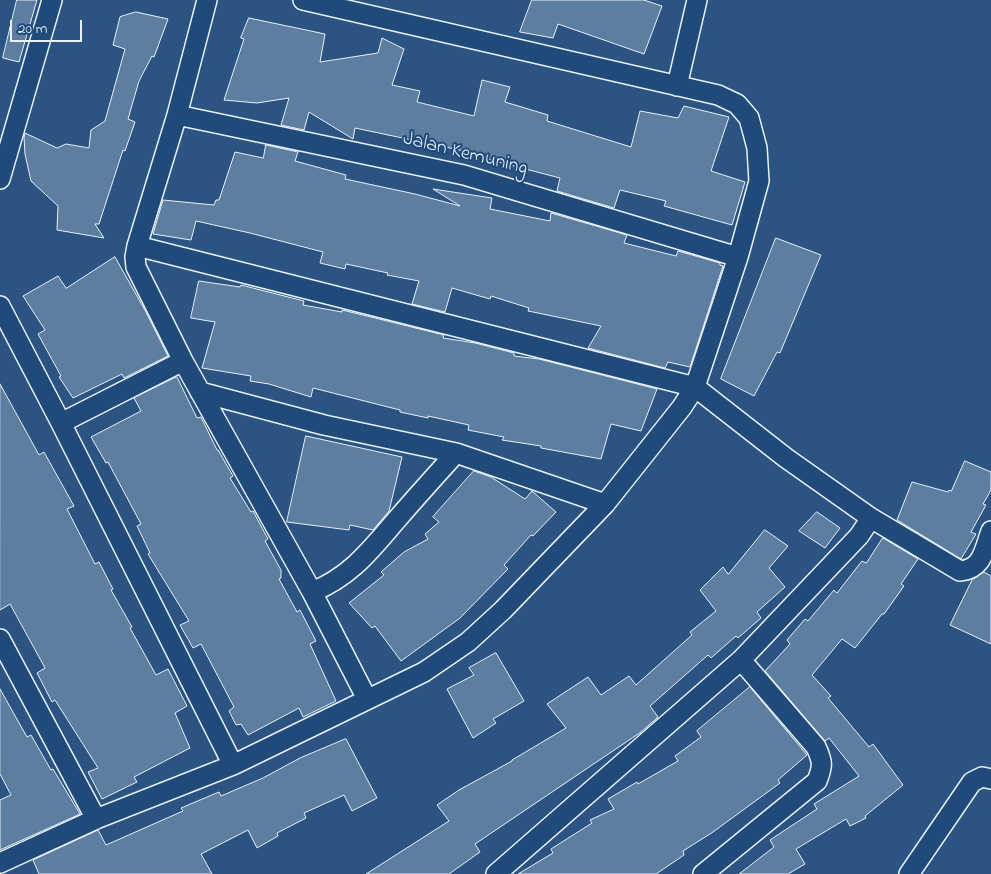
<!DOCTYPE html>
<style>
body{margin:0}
#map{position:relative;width:991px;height:874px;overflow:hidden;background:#2b5482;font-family:"Indie Flower",sans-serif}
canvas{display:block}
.scale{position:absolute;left:10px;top:20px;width:72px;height:22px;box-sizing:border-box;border:2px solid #e8f1f8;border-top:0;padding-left:6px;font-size:15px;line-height:18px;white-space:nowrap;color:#e8f1f8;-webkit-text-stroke:4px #1f4a7a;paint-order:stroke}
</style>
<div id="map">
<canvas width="991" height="874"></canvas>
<div class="scale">20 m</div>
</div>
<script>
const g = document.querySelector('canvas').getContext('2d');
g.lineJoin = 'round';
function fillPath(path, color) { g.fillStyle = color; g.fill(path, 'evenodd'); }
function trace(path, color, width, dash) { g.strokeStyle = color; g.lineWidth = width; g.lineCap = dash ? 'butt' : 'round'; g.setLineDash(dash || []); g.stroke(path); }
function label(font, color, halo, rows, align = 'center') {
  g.font = font + ' "Indie Flower",sans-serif'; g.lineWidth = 4; g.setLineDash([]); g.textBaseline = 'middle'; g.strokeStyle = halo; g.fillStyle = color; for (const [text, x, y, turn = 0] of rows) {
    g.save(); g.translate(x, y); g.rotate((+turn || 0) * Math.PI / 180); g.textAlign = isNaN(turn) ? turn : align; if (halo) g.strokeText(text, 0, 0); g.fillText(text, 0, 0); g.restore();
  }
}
const building = new Path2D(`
 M17,0H37L19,62L3,58Z
 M532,0H644L662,6L644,54L558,24L553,38L520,32Z
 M136,12L168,19L154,57L152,56L139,81L128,119L135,122L125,151L123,150L99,224H95L104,238L57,230L58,206L31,181L25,154L24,137L25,133L57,148L66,144L89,148L91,130L105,121L125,49L113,45L120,17Z
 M249,18L325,34L320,62L378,53L382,38L404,49L392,85L420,91L417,102L474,116L482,80L510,87L505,102L548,115L547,121L631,147L640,111L678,118L684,106L729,117L711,171L745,182L732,225L664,206L666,201L620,190L614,208L557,191L560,178L487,159L488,156L355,128L353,139L309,112L304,130L281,125L289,98L257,103L224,100L244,39L241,38Z
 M266,145L298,152L295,161L346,175L345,179L415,194L460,206L433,189L492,198L490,209L550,221L551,213L627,235L624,243L676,256L678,251L720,263V265L723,266L690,367L668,362L665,368L588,348L601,326L528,311L529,308L491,296L490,299L452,288L445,312L412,304L419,281L387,275L388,273L346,264L345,269L320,263L323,252L250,233L196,221L191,240L153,234L163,200L214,205L216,200H219L235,152L263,158Z
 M776,238L821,255L780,353L777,352L754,396L721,379Z
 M115,257L146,312L168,356L124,378L122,374L73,398L59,377L61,376L38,334L45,330L23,296L58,276L66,288Z
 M199,281L240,287L241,285L304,301L303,305L342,312V310L375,318L444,335L443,338L475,343L514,353V356L539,359L657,389L641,431L611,424L601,459L541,448V446L502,440L504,437L468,430L469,425L428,416V418L400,412V410L313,388L311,397L269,384L250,381L251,376L202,368L215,322L191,318Z
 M177,377L197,418L201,417L217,450H218L233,476L230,478L251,512L253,511L268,539L265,541L281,570V578L279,579L297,612L300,610L316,641L310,644L336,701L303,717L299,708L248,735L241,724L236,725L229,711L234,707L201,644L193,648L180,625L189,621L148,554L150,553L137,526L141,524L108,462L106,463L91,437L141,411L134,398Z
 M0,384L39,455L44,452L74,506L67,509L95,564L99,562L113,589L111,590L132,627L130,628L156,675L168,669L187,706L175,713L190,748L134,777L137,782L102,799L88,772L98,768L55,700L52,702L37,673L45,668L10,604L0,610Z
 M306,436L402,457L389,511L373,530L350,525L349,530L287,522Z
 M965,461L991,472V490L983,504L986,505L971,532L976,534L961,559L897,520L912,482L948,492L949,490L951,491Z
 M474,471L491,477L525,499L532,491L556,512L533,536L531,535L504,565L508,569L460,618L401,661L375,626L372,628L349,603L384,575L381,572L404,552L428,539L425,534L439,522L433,517Z
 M817,512L840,528L825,548L799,531Z
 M765,530L788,546L769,568L785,587L757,612L761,618L738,638L736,636L711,658L708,655L650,706L658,717L641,732L475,844L480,852L449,874H366L449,821L437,805L459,790L512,761V760L566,728L547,704L588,677L601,695L629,676L636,685L692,635L690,632L716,611L700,590L723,567L728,574Z
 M883,538L918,559L901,584L904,586L884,614H882L855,648L842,639L812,675L831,696L828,698L869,747L873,744L903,785L865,816L866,818L850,826L846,819L796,849L805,864L788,874H739L774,847L770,840L817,809L814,804L859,776L829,738L825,741L765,671L790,644L787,640L805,619L808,621L834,590L837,593L862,561L866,563Z
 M984,572L991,576V644L950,625L972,580Z
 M496,653L524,701L493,719L496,723L473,738L447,689L474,675L469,668Z
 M750,687L807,755L778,780L780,783L713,832L683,851L684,855L656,874H518L553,853L551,849L592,823L590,820L614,809L608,799L637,782L638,784L678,761L675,756L701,737L697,731Z
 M0,689L27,737L31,735L51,770L53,769L80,814L0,850V800L11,795L0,774Z
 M346,739L377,798L352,811L344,795L304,813L306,818L277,833L278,836L257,848L248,830L201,854L212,874H39L33,860L98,830L106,845L183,811L181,808L219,792L221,796L263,778L300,758Z`);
fillPath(building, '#5d7da1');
trace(building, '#e8f1f8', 1);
const minor = new Path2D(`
 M207,0L177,115L137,246L135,257L136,267L183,361L312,592L367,699
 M677,86L697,0
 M177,115L464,175L738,257
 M0,179L52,0
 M137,246L695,387L786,458L871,518L859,536L741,660L496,874
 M0,306L61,423L233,765
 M200,392L324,425L456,453L605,504
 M61,423L183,361
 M871,518L960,571C983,569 984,550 991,531
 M312,592C352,576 372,548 399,517C418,495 437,474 456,453
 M0,639L96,819
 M0,863L96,819L233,765L424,672L468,642L503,610L605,504L682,407L695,387L738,257L759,181L757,148L749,118L737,104L718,95L303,0
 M703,874L817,781C823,766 823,762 816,747L741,660
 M909,874L972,782L982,777L991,779`);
trace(minor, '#e8f1f8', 22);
trace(minor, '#1f4a7a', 19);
label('20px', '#e8f1f8', '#1f4a7a', [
 ["Jalan Kemuning",465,155,14]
]);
</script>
